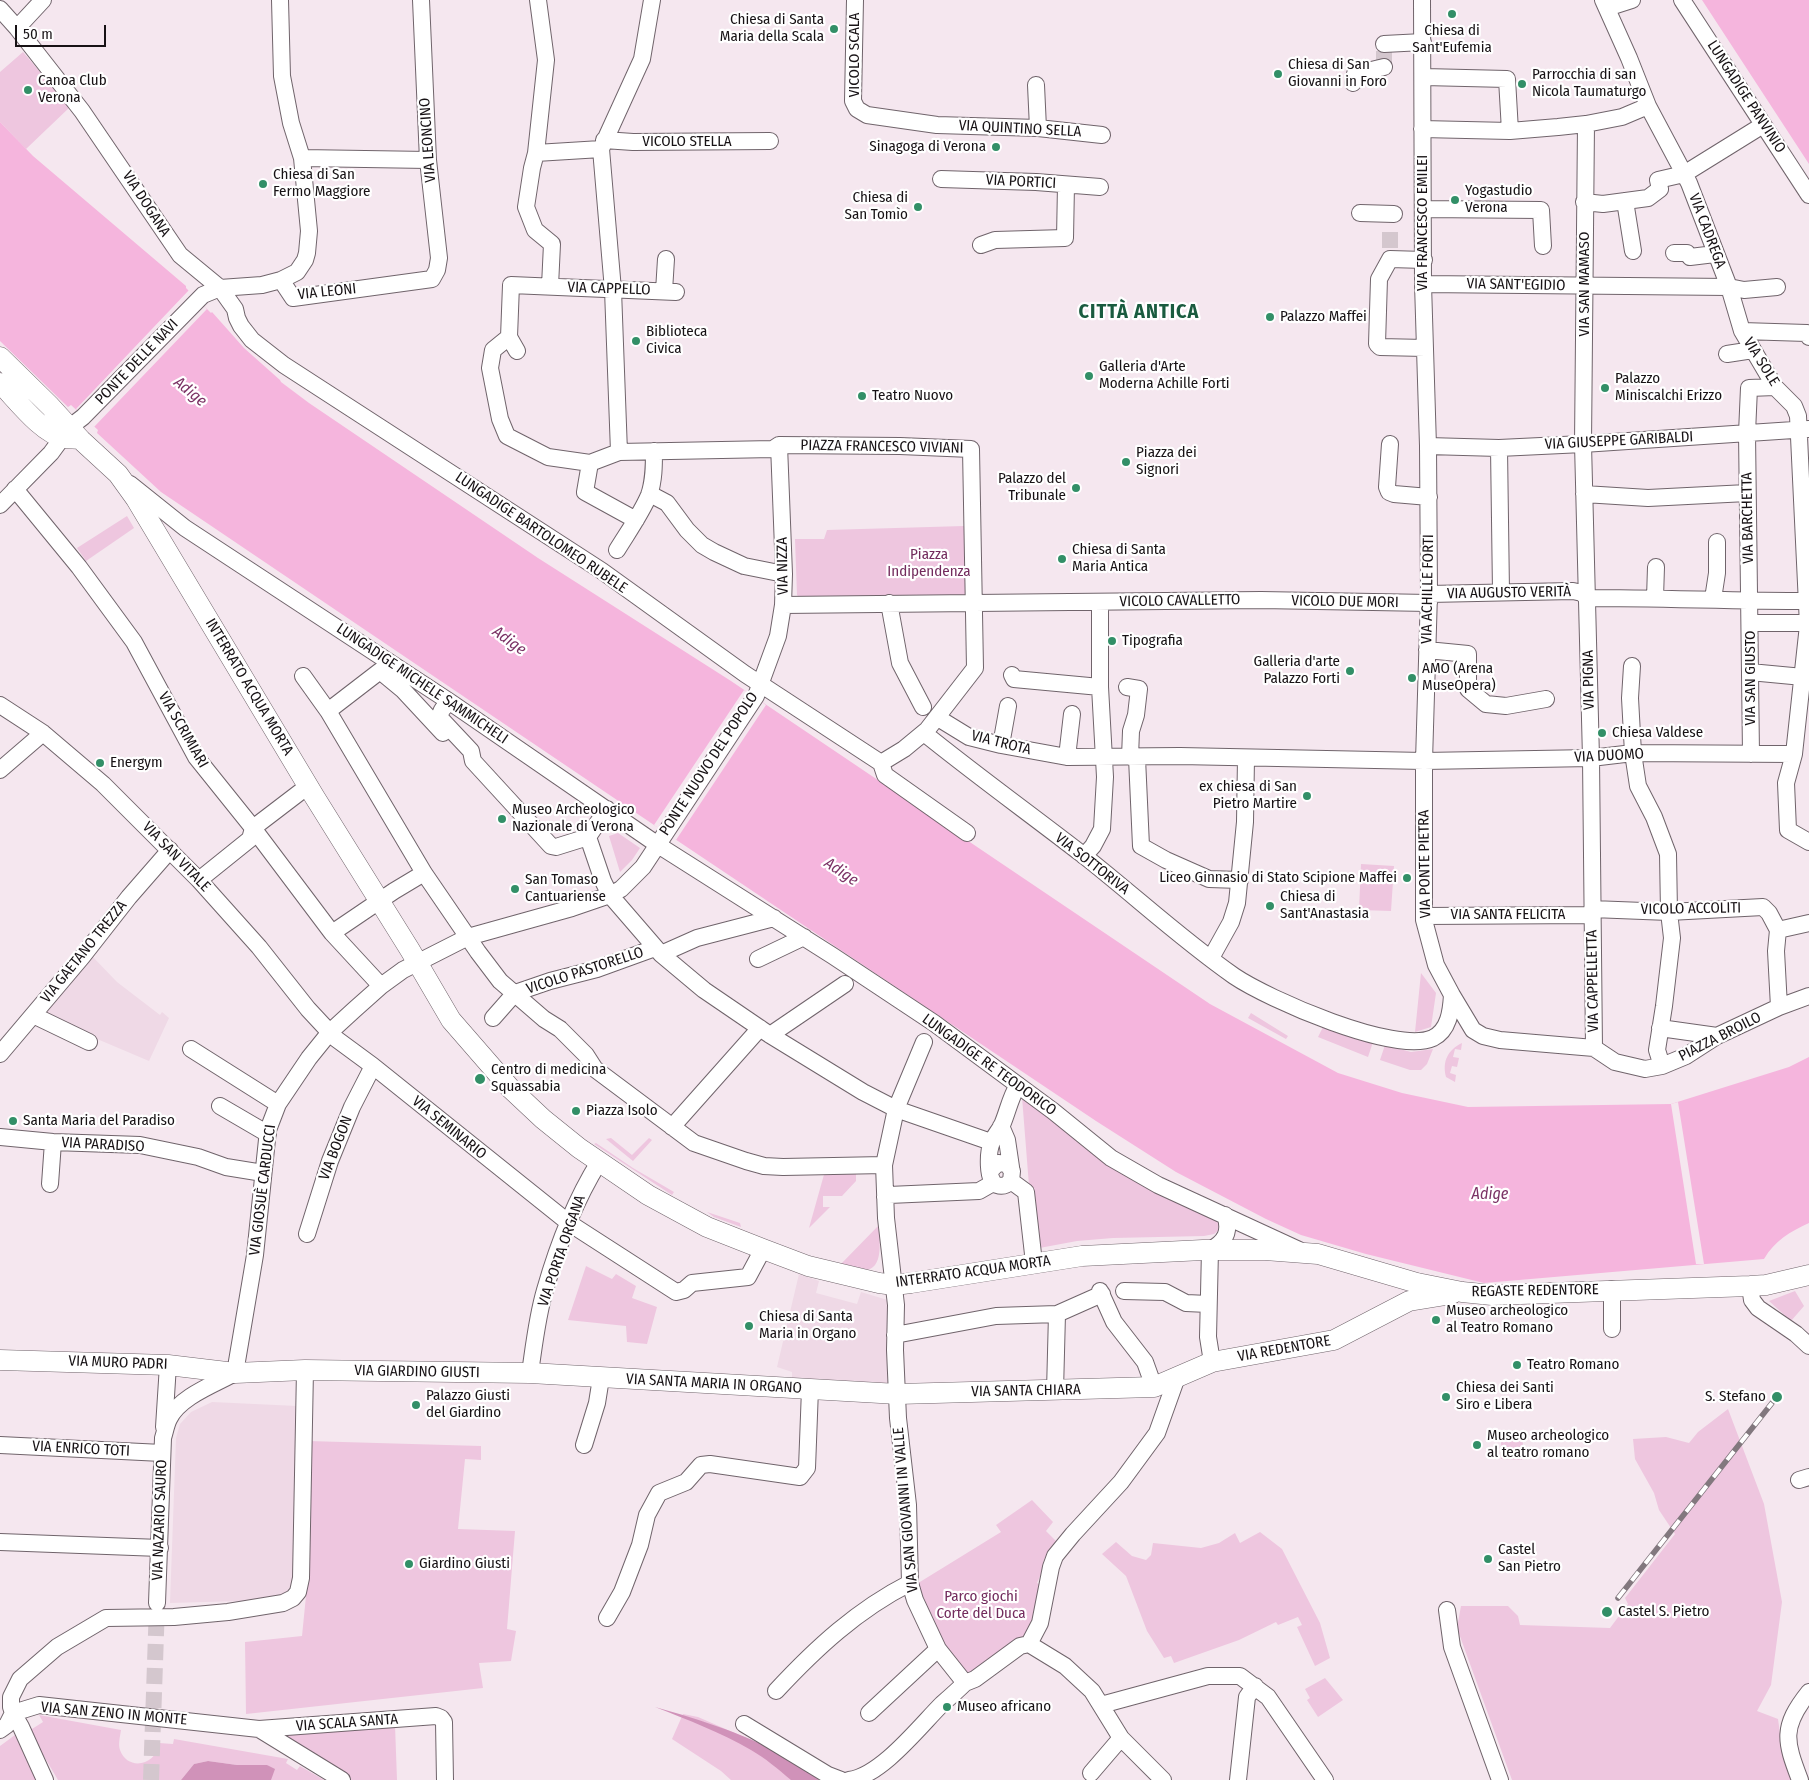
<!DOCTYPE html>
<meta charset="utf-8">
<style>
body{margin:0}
#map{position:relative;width:1809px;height:1780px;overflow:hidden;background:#f5e7ef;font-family:"Fira Sans Condensed",sans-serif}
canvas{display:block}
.scale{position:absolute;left:15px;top:25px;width:91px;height:22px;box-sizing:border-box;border:2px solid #171215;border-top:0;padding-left:6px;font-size:15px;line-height:18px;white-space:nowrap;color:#171215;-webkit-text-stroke:4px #fff;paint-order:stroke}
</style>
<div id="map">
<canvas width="1809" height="1780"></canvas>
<div class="scale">50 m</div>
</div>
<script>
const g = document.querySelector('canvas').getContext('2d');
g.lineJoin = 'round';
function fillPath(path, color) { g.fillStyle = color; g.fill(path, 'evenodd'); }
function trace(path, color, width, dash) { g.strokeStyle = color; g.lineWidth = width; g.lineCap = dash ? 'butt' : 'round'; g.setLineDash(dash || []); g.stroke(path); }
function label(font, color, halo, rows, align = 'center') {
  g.font = font + ' "Fira Sans Condensed",sans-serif'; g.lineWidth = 4.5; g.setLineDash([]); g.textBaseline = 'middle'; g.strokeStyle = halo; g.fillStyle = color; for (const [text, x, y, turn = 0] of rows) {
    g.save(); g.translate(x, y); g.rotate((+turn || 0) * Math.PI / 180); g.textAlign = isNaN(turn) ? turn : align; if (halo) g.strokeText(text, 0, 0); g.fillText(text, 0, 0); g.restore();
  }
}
fillPath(new Path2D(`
 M91,955L117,982L160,1015L162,1012L169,1018L149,1061L83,1033L41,1013Z
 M799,1274L819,1281L816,1293L857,1304L861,1292L891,1301L893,1384L792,1379V1372L777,1367Z
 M212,1402L297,1406L292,1590L276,1600L170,1603L176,1438L180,1424L191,1412Z`), '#efd9e6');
fillPath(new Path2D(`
 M23,52L70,107L26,149L0,122V72Z
 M127,516L134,528L86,561L77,548Z
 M964,526L966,599L798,596L797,595L795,539H824L827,530Z
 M618,833L640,848L632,860L620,872L609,836Z
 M1361,864L1394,866L1391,911L1359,910Z
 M1421,973L1436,993L1431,1027L1415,1032Z
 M1251,1013L1288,1036L1286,1039L1248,1018Z
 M1323,1027L1373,1042L1368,1057L1318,1037Z
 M1462,1043L1461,1050L1455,1049L1453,1057L1459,1058L1457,1067L1452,1066L1450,1073L1456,1075L1455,1082L1446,1077C1442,1061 1448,1050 1462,1043Z
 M1385,1045L1411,1052L1433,1049L1427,1064L1421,1070H1410L1380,1060Z
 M1022,1097L1219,1221L1220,1229L1214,1234L1204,1236L1113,1238L1077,1241L1034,1249Z
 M611,1138L632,1155L649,1138L652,1140L633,1161L606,1139Z
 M596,1143L633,1168L674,1192L672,1195L594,1144Z
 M825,1171H856V1181L842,1196H823V1207H830L809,1228Z
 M707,1212L740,1223L741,1227L714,1217Z
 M879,1225C879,1239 885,1271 863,1270C855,1270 847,1267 840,1265Z
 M586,1266L612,1279L616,1274L636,1286L632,1298L657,1307L647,1344L627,1342L626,1326L568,1320Z
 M1795,1291L1804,1306L1791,1321L1769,1301Z
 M1728,1409L1764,1504L1782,1602L1771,1685L1757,1711L1778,1719L1782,1748L1798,1780H1512L1457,1628L1461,1606H1508L1518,1616L1520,1625L1610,1628L1628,1604L1625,1598L1675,1534L1659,1510L1654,1493L1635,1459L1633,1439L1666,1437L1689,1443L1698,1432Z
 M1501,1440L1523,1441L1522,1460L1501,1459Z
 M308,1441L481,1446V1460L465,1459L458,1529L515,1531L507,1629L516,1631L511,1661L479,1663L483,1688L246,1714L245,1642L302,1636L306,1596Z
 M1032,1500L1053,1522L1046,1531L1057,1542L1044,1559L1041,1574L1037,1583L1041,1585C1039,1599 1037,1623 1028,1634C1012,1652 986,1664 966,1676L940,1643L915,1585L1001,1532L996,1525Z
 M1260,1532L1282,1549L1320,1623L1330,1658L1315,1666L1297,1627L1302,1625L1298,1617L1278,1625L1276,1622L1239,1640L1174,1663L1171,1656L1164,1658L1147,1631L1126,1576L1102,1554L1116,1542L1132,1556L1146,1560L1151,1555L1153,1543L1201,1548L1219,1543L1235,1533L1240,1543Z
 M1325,1678L1343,1700L1318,1717L1307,1700L1310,1698L1305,1689Z
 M683,1714L698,1717L792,1758L822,1780H731L721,1771L672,1739Z
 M39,1715L121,1730C120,1737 118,1744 120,1750C128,1772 157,1765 159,1743L173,1744L174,1739L288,1759L286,1763L297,1770L300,1766L324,1780H271V1775L267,1765H237L208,1761L194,1764L181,1780H58L25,1724L27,1722L32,1729L43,1722Z
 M395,1725L397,1780H351L277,1734Z
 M15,1735L36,1780H0V1746Z`), '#eec6df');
fillPath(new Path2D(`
 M655,1707C701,1720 750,1735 791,1760C801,1765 810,1773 819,1780H791C778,1769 765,1758 751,1750C720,1732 688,1720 655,1707Z
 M208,1761L237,1765H267L275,1769L271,1780H181L194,1764Z`), '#d092b9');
fillPath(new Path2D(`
 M1702,0H1809V164Z
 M0,122L33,156L186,286V288L211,313L212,312L244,348L280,380L281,382L309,403L538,558L731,681L1210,1004L1338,1073L1402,1093L1468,1107L1671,1104L1789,1067L1809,1057V1223C1790,1232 1775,1240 1764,1259L1484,1283L1366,1254L1301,1235L1266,1219L1176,1172L1096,1121L654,825L161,492L97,433L98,430L71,405L68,407L0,341Z`), '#f5b5dd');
fillPath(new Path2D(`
 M189,290L207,309L94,427L76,409Z
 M744,690L766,705L676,840L654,825Z
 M1678,1102L1704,1264H1696L1671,1104Z`), '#f5e7ef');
trace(new Path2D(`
 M1384,67V44
 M1390,248V228
 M151,1780L157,1605`), '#d4c7ce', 16, [16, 8]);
const minor = new Path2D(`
 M538,0L546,60L536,153L532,168L526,207L535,230L552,244L550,286
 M855,0L853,101L857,109L867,115L937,125L1038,128L1102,135
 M1422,0L1423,284L1428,446L1429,594L1424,761V920L1436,965L1452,995L1473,1030L1483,1036L1500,1040L1594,1048L1615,1062L1645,1069L1662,1066L1686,1056L1717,1036L1779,1007L1809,996
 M1603,0L1629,58L1648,106L1689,183L1729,287L1742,331L1775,387L1794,406L1798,416L1808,625L1794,754L1786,783L1788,830L1809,842
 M1682,0L1809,195
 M1607,8L1632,0
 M0,9L17,28L82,111L180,255L220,288L235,309L237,318L241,326L252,340L284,365L602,571L745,674L881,763
 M17,28L43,0
 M1384,44L1423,42
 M1424,77L1507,79L1510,131
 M1353,83L1355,74L1384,67
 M1036,85L1038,128
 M1586,124L1583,444L1591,758L1594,1048
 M1422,129L1510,131L1558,127L1586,124L1622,117L1648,106
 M604,140L633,142L770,141
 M536,153L601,149
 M302,158L428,160
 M941,179L1036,182L1100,187
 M1625,201L1633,251
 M1584,202L1603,204L1648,198L1660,189L1658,180L1684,174L1763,125
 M1423,209L1541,210L1543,246
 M1360,213L1394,214
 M981,245L995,240L1065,238L1066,185
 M1674,253H1687L1690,257L1715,254
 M1424,260L1390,259L1379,279L1377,344L1380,347L1425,348
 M281,280L293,298L432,279L437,270L439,258L428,160L421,0
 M1423,284L1729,287L1744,290L1777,287
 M664,291L666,259
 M676,292L511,285L509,337L493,350L490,368L500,419L507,436L548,457L590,463L619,452L773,449L779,445
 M1742,331L1807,333L1809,337
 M509,337L517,351
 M1727,354L1753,350
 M1390,444L1387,487L1389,492L1394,494L1429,497
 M779,445L900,446L971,449L975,668L927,730L904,749L881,763
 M1428,446L1499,448L1583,444L1809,429
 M1499,448L1501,592
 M619,452L613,290L601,149L642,59L652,0
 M590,463L585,492L636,520
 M130,484L185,528L450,702L658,845L833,956L934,1023L1053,1111L1111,1158L1158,1185L1299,1250
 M15,489L79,567L134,642L196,757L253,828L332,933L381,986
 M650,494L667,503L687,530L702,545L714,552L744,566L784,574
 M1584,494L1648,498L1747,493
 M0,505L51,453L70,427L83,417L203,295L220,288L262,285L281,280L297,272L305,260L307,253L309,231L302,158L291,123L282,76L280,0
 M617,550C628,532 641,514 649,495C654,481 654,465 654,451
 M1429,594L1573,591L1582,593L1587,598C1661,598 1735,601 1809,601
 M1655,598L1656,567
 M1713,599L1717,573V542
 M889,603L900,663L923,707
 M783,605L1261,600L1429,603
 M1750,623H1808
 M1427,650L1468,654V689L1486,704L1506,706L1546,699
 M1632,666L1630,698L1633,753L1638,786L1654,817L1668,854L1669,912L1672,938L1664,1006L1657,1050L1662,1066
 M1750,672L1803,677
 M1012,675L1014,679L1100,687
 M303,676L328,711L424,873L478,952L500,981L544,1019L560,1029L586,1055L595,1069L694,1143L746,1161L764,1166L783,1167L884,1165
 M1127,687L1139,689L1136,715L1131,731L1130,757
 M450,702C444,707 440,710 440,718L471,751L473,761L551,846L556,847L588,837L607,809
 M0,705L43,733L103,784L199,880L259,947L308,1009L335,1038L373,1066L569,1223L676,1292L684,1290L692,1283L748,1277L763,1249
 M328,711L380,671L403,690L443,733
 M938,718L969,737L1001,745L1067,757L1180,756L1424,761L1591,758L1633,753L1794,754
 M924,733C976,775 1030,814 1083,855C1134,895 1181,939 1234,976C1268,999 1395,1055 1433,1038C1449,1030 1451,1011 1452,995
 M1001,745L1008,706
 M1751,754L1747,433L1749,388L1775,387
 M1067,757L1072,714
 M1137,758L1141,846L1166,860L1209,879L1240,880
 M881,763L885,775L967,833
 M0,770L43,733
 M253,828L308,786
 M588,837L603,881L610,895L661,954L704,990L770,1035L863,1092L896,1109L991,1142
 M1084,856L1093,846L1102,829L1105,777L1100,687V602
 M199,880L250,839L253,828
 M1592,909L1669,912L1763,907L1769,913L1778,930
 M1424,916L1592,915
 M1778,930L1776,951L1779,1007
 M1778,930L1809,923
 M332,933L394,891L424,873
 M661,954L697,938L774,918
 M1211,958L1231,922L1237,903L1245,822L1246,758
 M758,959L804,937
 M33,1015L89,1042
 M493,1018L515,993L550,981L597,969L655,948
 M1660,1028L1717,1036
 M770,1035L845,984
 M924,1042L896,1109L884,1165L886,1218L896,1305L895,1350L898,1418L908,1505L910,1583L915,1600L938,1649L965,1683L975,1679L1020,1646L1029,1644L1065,1666L1092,1691L1121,1738L1163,1780
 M191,1049L278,1104
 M0,1054L82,957L129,897L170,850
 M220,1106L268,1134
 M1001,1126L1007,1140L1011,1167
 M672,1127L760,1028
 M0,1137L53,1142L140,1145L198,1157L226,1167L263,1173
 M991,1170L998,1163L1007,1164L1012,1171L1011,1181C1007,1185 1003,1187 997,1185C986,1181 988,1151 992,1142C994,1136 999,1131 1002,1125C1008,1111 1010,1098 1018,1085
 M1011,1181L1026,1192L1034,1263
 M50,1184L53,1142
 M885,1197L889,1195L979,1191L993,1183
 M307,1234L330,1161L352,1107L373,1066
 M1750,1286L1752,1300L1758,1308L1796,1334L1809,1346
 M1100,1291L1114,1322L1145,1362L1154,1387
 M1124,1291L1165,1292L1186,1303L1208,1304
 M1612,1329V1289
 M895,1335L996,1316L1057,1314L1102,1294
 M1212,1362L1208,1337L1210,1250C1225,1242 1231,1232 1225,1215
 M305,1370L301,1578L298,1592L293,1598L283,1603L228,1612L174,1617L106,1618L57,1647L20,1679L11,1697V1707L13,1713L39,1705L259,1729L342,1780
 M530,1373C534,1346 537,1317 545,1290C557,1248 576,1199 599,1162
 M1055,1391L1057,1314
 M164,1427L168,1365
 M0,1445L162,1453
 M584,1445L597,1403L601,1378
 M1799,1480L1809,1477
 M0,1542L160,1548
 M157,1603L163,1438C165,1432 166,1425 169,1419C179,1397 215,1384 235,1373L255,1255L268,1130L278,1104L309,1058L330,1032L354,1010L381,986L403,970L468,937L572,908L610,895L621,889L643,867L756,696L778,636L783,605L784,574L779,445
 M1447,1610L1452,1647L1500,1780
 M607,1618L622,1592L640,1545L647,1515L659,1493L686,1482L701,1465L710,1464L800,1477L807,1468L810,1389
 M1029,1644L1040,1623L1051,1567L1055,1556L1073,1534L1121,1482L1157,1433L1177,1377
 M776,1691C816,1648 857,1610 910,1583
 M1101,1705L1208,1676H1240L1268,1697L1325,1780
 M13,1713L21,1727L45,1780
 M869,1713L938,1649
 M744,1724L828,1775L841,1780
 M259,1729L436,1716L441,1718L444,1722L445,1780
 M0,1730L7,1725L13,1713
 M1091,1773L1121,1738
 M849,1780C881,1776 920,1726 942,1704C950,1697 958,1690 965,1683
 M1238,1780L1247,1697L1255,1686
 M1800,1780C1785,1741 1781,1727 1809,1692`);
const major = new Path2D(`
 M0,357L50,406L81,440L118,474L136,499L314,796L410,950L451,1020L511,1089L543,1119L579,1148L648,1195L707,1227L763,1249L808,1266L879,1283L894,1285L911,1283L1082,1256L1203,1250H1265L1318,1254L1417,1283L1462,1292L1492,1295L1750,1286L1766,1285L1809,1275
 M0,383C16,399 41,433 64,438C69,439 75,438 80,439
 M0,1360L168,1365L235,1373L305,1370L530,1373L898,1394L1154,1387L1212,1362L1334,1340L1409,1301L1452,1294`);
trace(minor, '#70646b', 18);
trace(major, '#70646b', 21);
trace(minor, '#fff', 16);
trace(major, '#fff', 20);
const rail = new Path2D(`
 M1618,1598L1772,1403`);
trace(rail, '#82787e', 5.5);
trace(rail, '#fff', 4, [11]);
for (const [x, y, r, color] of [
 [1452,14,5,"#328f67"],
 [834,29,5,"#328f67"],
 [1278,74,5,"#328f67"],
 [1522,84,5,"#328f67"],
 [28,90,5,"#328f67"],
 [996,147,5,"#328f67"],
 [263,184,5,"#328f67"],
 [1455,200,5,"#328f67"],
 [918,207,5,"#328f67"],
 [1270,317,5,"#328f67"],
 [636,341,5,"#328f67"],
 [1089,376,5,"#328f67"],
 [1605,388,5,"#328f67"],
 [862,396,5,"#328f67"],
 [1126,462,5,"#328f67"],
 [1076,488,5,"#328f67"],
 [1062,559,5,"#328f67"],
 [1112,641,5,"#328f67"],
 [1350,671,5,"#328f67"],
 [1412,678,5,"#328f67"],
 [1602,733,5,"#328f67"],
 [100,763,5,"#328f67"],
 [1307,796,5,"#328f67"],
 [502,819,5,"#328f67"],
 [1407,878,5,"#328f67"],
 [515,889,5,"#328f67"],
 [1270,906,5,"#328f67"],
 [480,1079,6,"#328f67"],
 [576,1111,5,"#328f67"],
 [13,1121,5,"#328f67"],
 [1436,1320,5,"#328f67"],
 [749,1326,5,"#328f67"],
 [1517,1365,5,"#328f67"],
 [1446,1397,5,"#328f67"],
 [1777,1397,6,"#328f67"],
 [416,1405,5,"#328f67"],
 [1477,1445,5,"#328f67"],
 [1488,1559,5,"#328f67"],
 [409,1564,5,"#328f67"],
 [1607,1612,6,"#328f67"],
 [947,1707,5,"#328f67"]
]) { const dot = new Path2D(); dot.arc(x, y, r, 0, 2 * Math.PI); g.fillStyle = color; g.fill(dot); trace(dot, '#fff', 2); }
label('15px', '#171215', '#fff', [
 ["Chiesa di Santa",824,20,"right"],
 ["Maria della Scala",824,37,"right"],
 ["Chiesa di",1452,31,"center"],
 ["Sant'Eufemia",1452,48,"center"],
 ["Chiesa di San",1288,65],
 ["Giovanni in Foro",1288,82],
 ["Parrocchia di san",1532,75],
 ["Nicola Taumaturgo",1532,92],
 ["Canoa Club",38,81],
 ["Verona",38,98],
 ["Sinagoga di Verona",986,147,"right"],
 ["Chiesa di San",273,175],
 ["Fermo Maggiore",273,192],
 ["Yogastudio",1465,191],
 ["Verona",1465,208],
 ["Chiesa di",908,198,"right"],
 ["San Tomìo",908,215,"right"],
 ["Palazzo Maffei",1280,317],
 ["Biblioteca",646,332],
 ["Civica",646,349],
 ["Galleria d'Arte",1099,367],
 ["Moderna Achille Forti",1099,384],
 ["Palazzo",1615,379],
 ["Miniscalchi Erizzo",1615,396],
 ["Teatro Nuovo",872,396],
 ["Piazza dei",1136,453],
 ["Signori",1136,470],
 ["Palazzo del",1066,479,"right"],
 ["Tribunale",1066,496,"right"],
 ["Chiesa di Santa",1072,550],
 ["Maria Antica",1072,567],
 ["Tipografia",1122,641],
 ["Galleria d'arte",1340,662,"right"],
 ["Palazzo Forti",1340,679,"right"],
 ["AMO (Arena",1422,669],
 ["MuseOpera)",1422,686],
 ["Chiesa Valdese",1612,733],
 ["Energym",110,763],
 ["ex chiesa di San",1297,787,"right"],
 ["Pietro Martire",1297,804,"right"],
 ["Museo Archeologico",512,810],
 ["Nazionale di Verona",512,827],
 ["Liceo Ginnasio di Stato Scipione Maffei",1397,878,"right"],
 ["San Tomaso",525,880],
 ["Cantuariense",525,897],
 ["Chiesa di",1280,897],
 ["Sant'Anastasia",1280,914],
 ["Centro di medicina",491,1070],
 ["Squassabia",491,1087],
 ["Piazza Isolo",586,1111],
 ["Santa Maria del Paradiso",23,1121],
 ["Museo archeologico",1446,1311],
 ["al Teatro Romano",1446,1328],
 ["Chiesa di Santa",759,1317],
 ["Maria in Organo",759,1334],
 ["Teatro Romano",1527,1365],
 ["Chiesa dei Santi",1456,1388],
 ["Siro e Libera",1456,1405],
 ["Palazzo Giusti",426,1396],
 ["del Giardino",426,1413],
 ["S. Stefano",1766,1397,"right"],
 ["Museo archeologico",1487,1436],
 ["al teatro romano",1487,1453],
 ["Castel",1498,1550],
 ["San Pietro",1498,1567],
 ["Giardino Giusti",419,1564],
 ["Castel S. Pietro",1618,1612],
 ["Museo africano",957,1707]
], 'left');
label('15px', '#171215', '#fff', [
 ["VICOLO SCALA",855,55,-90],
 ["LUNGADIGE PANVINIO",1746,97,57],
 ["VIA QUINTINO SELLA",1020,129,3],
 ["VIA LEONCINO",428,140,-94],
 ["VICOLO STELLA",687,142],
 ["VIA PORTICI",1021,182,3],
 ["VIA DOGANA",146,204,57],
 ["VIA FRANCESCO EMILEI",1423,223,-90],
 ["VIA CADREGA",1707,231,69],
 ["VIA SAN MAMASO",1585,284,-90],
 ["VIA SANT'EGIDIO",1516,285,1],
 ["VIA CAPPELLO",609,289,2],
 ["VIA LEONI",327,292,-6],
 ["PONTE DELLE NAVI",137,362,-46],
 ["VIA SOLE",1761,362,58],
 ["VIA GIUSEPPE GARIBALDI",1619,441,-3],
 ["PIAZZA FRANCESCO VIVIANI",882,447,1],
 ["VIA BARCHETTA",1748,518,-91],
 ["LUNGADIGE BARTOLOMEO RUBELE",541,533,34],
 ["VIA NIZZA",783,566,-91],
 ["VIA ACHILLE FORTI",1428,589,-89],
 ["VIA AUGUSTO VERITÀ",1509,593,-1],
 ["VICOLO CAVALLETTO",1180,601,-1],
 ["VICOLO DUE MORI",1345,602,1],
 ["VIA SAN GIUSTO",1751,678,-90],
 ["VIA PIGNA",1589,680,-91],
 ["LUNGADIGE MICHELE SAMMICHELI",422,684,34],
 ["INTERRATO ACQUA MORTA",249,687,59],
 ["VIA SCRIMIARI",183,730,60],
 ["VIA TROTA",1001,743,14],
 ["VIA DUOMO",1609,756,-3],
 ["PONTE NUOVO DEL POPOLO",709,764,-57],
 ["VIA SAN VITALE",176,857,46],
 ["VIA SOTTORIVA",1092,864,38],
 ["VIA PONTE PIETRA",1425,864,-91],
 ["VICOLO ACCOLITI",1691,909,-1],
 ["VIA SANTA FELICITA",1508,915],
 ["VIA GAETANO TREZZA",84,952,-51],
 ["VICOLO PASTORELLO",585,971,-18],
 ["VIA CAPPELLETTA",1593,981,-91],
 ["PIAZZA BROILO",1720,1037,-27],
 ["LUNGADIGE RE TEODORICO",989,1065,36],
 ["VIA SEMINARIO",449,1128,39],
 ["VIA PARADISO",103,1145,3],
 ["VIA BOGON",336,1148,-69],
 ["VIA GIOSUÈ CARDUCCI",263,1190,-83],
 ["VIA PORTA ORGANA",562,1251,-71],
 ["INTERRATO ACQUA MORTA",973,1272,-8],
 ["REGASTE REDENTORE",1535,1291,-1],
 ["VIA REDENTORE",1284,1349,-10],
 ["VIA MURO PADRI",118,1363,2],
 ["VIA GIARDINO GIUSTI",417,1372,1],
 ["VIA SANTA MARIA IN ORGANO",714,1384,3],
 ["VIA SANTA CHIARA",1026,1391,-1],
 ["VIA ENRICO TOTI",81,1449,3],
 ["VIA SAN GIOVANNI IN VALLE",906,1510,-95],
 ["VIA NAZARIO SAURO",160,1520,-88],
 ["VIA SAN ZENO IN MONTE",114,1714,5],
 ["VIA SCALA SANTA",347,1723,-4]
]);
label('15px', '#732b5d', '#fff', [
 ["Piazza",929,555],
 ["Indipendenza",929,572],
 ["Parco giochi",981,1597],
 ["Corte del Duca",981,1614]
]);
label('italic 16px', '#7b3265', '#fff', [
 ["Adige",190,392,39],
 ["Adige",509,641,36],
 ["Adige",841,872,34],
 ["Adige",1490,1195]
]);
g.letterSpacing = '1px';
label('bold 20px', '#1a5b3f', '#fff', [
 ["CITTÀ ANTICA",1139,312]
]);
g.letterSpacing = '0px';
</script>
